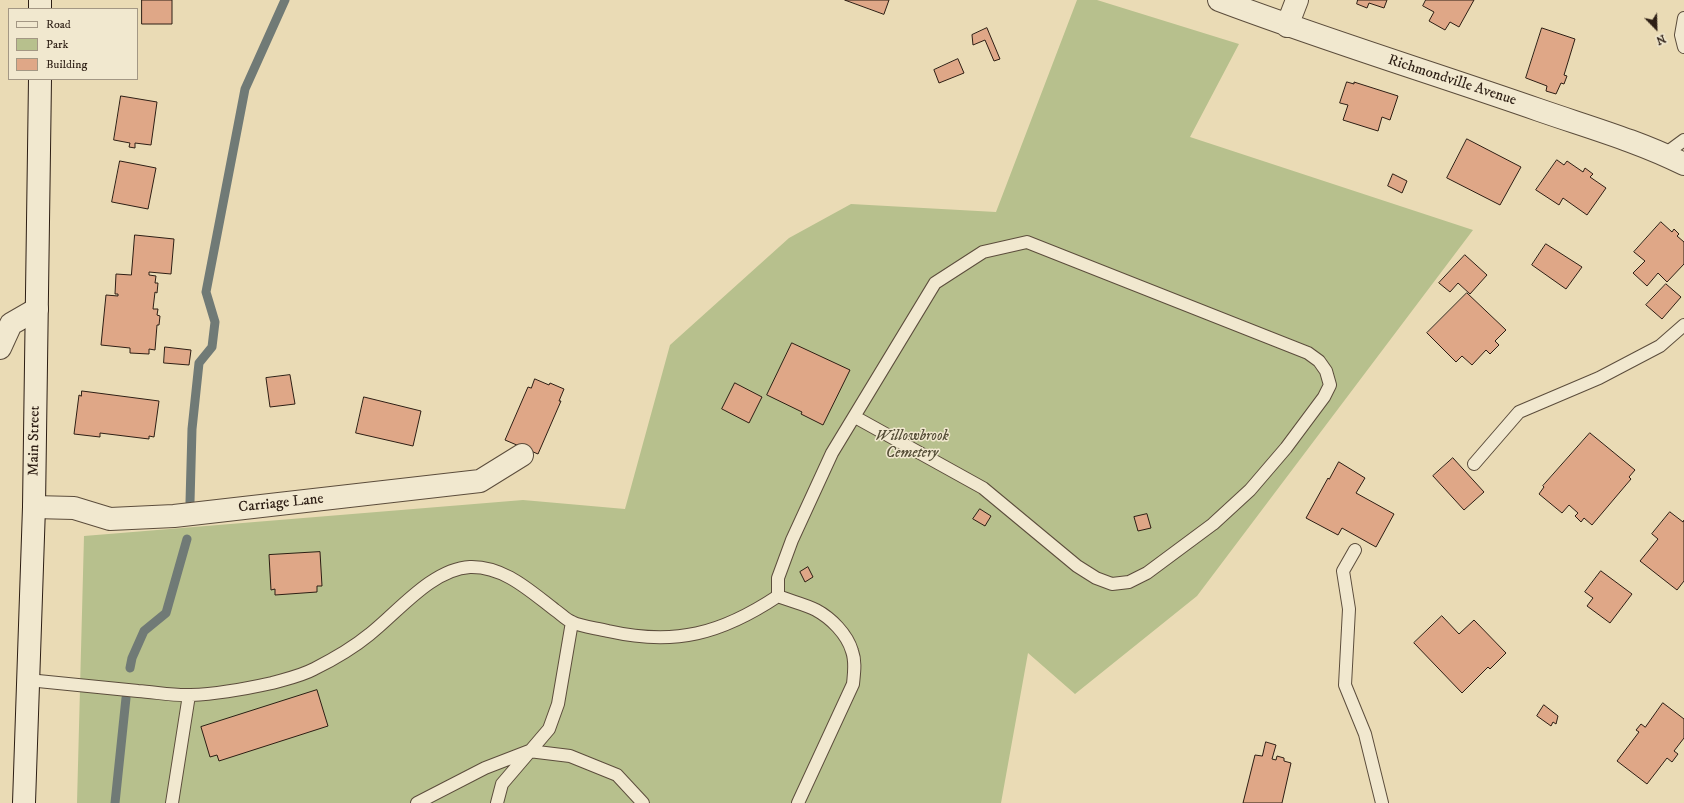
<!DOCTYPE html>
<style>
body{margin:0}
#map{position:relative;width:1684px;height:803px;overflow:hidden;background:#eadbb5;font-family:"IM FELL DW Pica",serif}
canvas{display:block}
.legend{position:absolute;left:8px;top:8px;width:130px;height:72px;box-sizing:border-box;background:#f1e8cf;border:1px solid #a39784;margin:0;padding:5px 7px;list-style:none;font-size:12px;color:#2d1e14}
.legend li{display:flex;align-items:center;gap:8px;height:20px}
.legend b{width:20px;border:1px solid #a39784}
.north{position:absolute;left:1636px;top:8px;width:40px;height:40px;-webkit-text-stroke:3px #f1e8cf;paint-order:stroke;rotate:157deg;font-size:11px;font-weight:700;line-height:16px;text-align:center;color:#2d1e14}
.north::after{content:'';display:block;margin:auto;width:14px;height:18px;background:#2d1e14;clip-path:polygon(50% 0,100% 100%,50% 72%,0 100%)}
</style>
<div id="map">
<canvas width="1684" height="803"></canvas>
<ul class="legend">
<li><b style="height:5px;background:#f1e8cf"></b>Road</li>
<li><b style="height:11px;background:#b7c08d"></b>Park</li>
<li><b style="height:11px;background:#dfa787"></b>Building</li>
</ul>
<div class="north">N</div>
</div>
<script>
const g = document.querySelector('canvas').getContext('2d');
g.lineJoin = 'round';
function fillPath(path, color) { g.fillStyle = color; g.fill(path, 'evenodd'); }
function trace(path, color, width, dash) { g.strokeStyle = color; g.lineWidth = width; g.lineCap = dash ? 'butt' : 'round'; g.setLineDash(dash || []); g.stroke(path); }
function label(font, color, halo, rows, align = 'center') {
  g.font = font + ' "IM FELL DW Pica",serif'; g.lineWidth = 3; g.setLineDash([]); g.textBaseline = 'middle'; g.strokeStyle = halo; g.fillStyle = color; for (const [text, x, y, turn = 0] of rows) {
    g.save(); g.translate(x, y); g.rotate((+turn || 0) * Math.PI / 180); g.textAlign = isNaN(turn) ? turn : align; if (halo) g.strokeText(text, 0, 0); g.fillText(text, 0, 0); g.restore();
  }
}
fillPath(new Path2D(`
 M1077,0H1097L1239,44L1190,137L1473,230L1197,596L1075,694L1028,653L1001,803H77L84,536L523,500L625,509L670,345L789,238L851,204L996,212Z`), '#b7c08d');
trace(new Path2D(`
 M190,502L192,429L199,363L212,347L215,322L206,292L245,89L285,0
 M130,668L132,658L144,631L166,613L187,539
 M115,803L126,698`), '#707a76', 9);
const building = new Path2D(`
 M142,0H172V24H142Z
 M845,0H889L884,14Z
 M1358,0H1387L1384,8L1369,3L1367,8L1357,4Z
 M1426,0H1474L1459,27L1450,22L1445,30L1429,21L1434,12L1423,6Z
 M987,28L1000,59L994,61L985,40L973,45L972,35Z
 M1542,28L1575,39L1564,75L1567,76L1564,84L1561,83L1556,94L1546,91L1547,86L1526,78Z
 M958,59L964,73L939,83L934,70Z
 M1347,82L1354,84V82L1398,96L1390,120L1382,117L1378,131L1343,120L1348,105L1340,103Z
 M121,96L157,102L151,145L135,143V148L129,147L130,143L114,140Z
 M1467,139L1521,167L1500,205L1447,178Z
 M1557,160L1564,165L1567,161L1583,172L1585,168L1593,174L1590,177L1606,188L1587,215L1563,198L1559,205L1536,190Z
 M120,161L156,168L148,209L112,202Z
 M1393,174L1407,181L1402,193L1388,186Z
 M1661,222L1672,232L1674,229L1679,234L1677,236L1684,242V264L1667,282L1658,273L1647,286L1633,273L1645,261L1634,252Z
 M135,235L174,239L171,274L149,272V275L156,276L155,283H158L157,293L155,292L153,309H158L157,315L160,316L159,325H157L155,350L149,349V354L130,353V348L101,345L106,295L118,296V294H115L116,274L131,275Z
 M1546,244L1582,267L1566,289L1532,265Z
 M1465,255L1487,275L1470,294L1458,283L1450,292L1439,283Z
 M1666,284L1681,297L1662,319L1646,305Z
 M1467,293L1506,330L1495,341L1499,345L1490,354L1486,350L1472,365L1462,356L1456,362L1427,333Z
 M792,343L850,370L823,425L801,414L802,412L767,395Z
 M165,347L191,350L189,365L164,363Z
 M290,375L295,404L270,407L266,378Z
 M535,379L549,385L550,383L564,389L559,401H561L538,454L505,440L528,387L531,388Z
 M735,383L762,397L749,423L722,409Z
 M82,391L159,401L154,437L149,436V439L100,433V437L74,434L79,395L81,396Z
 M364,397L421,411L413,446L356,433Z
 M1590,433L1635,470L1629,477L1631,479L1592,525L1584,518L1581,522L1575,516L1578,513L1569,505L1562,513L1539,494L1544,487L1543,486Z
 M1453,458L1484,492L1464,510L1433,476Z
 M1339,462L1365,478L1356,493L1394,514L1376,547L1342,528L1338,535L1306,518L1328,478L1329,479Z
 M980,509L991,516L985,526L973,519Z
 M1670,512L1683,522L1684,520V581L1677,590L1640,561L1658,539L1652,534Z
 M1147,514L1151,528L1138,531L1134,517Z
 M320,552L322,586H317V592L275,595V589L271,590L269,555Z
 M808,567L813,577L805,582L800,572Z
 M1601,571L1632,594L1610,623L1587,606L1593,598L1585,592Z
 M1442,616L1459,634L1474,620L1506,653L1490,669L1488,667L1462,693L1414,643Z
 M317,690L328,726L219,761L217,755L210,757L201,727Z
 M1663,703L1684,719V738L1674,751L1678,754L1672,762L1667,758L1647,784L1617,761L1639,732L1636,730L1641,724L1645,727Z
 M1544,705L1558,716L1556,724L1553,722L1551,726L1537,716Z
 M1266,742L1276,745L1272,759L1276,760L1277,756L1284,758V761L1291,763L1282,803H1243L1255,755L1262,756Z`);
fillPath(building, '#dfa787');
trace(building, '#2d1e14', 1);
const service = new Path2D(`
 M1684,18L1681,35L1684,47
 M1665,154L1684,140
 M1474,464L1519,412L1599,378L1660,346L1684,325
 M1355,550L1343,571L1349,609L1345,685L1365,734L1382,803
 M778,596V578L792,540L832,453L935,283L983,252L1027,242L1308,353L1319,361L1326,371L1330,385L1324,397L1286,448L1250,490L1213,524L1147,573L1129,582L1112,584L1096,578L1077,566L983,488L855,417
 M28,680C65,684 101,687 138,691C155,692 174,696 191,695C218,694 245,689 272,683C286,679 301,676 314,669C334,659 353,648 370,634C398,612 432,569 470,567C504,566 530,591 555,610C561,614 566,620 572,622C582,627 597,628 608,631C675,646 721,634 778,596C790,601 804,604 816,610C831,618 847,634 852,651C856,662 854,673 853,684L798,803
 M172,803L189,695
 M417,803L485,768L529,751L570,756L617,775L643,803
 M497,803L502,784L549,729L558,704L572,622`);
const minor = new Path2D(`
 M1219,0C1325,40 1433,73 1539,110C1588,127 1638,141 1684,164
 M1287,26L1297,0
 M0,348L11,324L37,309
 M34,507L74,508L110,519L174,516L480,481L522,455`);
const secondary = new Path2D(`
 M40,0V9
 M24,803L34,507L40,79`);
trace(service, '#5c4d3c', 14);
trace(minor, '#5c4d3c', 24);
trace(secondary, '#2d1e14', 24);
trace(service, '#f1e8cf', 12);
trace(minor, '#f1e8cf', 22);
trace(secondary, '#f1e8cf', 22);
label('15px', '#2d1e14', '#f1e8cf', [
 ["Richmondville Avenue",1452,81,18],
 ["Main Street",35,441,-89],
 ["Carriage Lane",281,504,-6]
]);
label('italic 15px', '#564f38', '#f1e8cf', [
 ["Willowbrook",912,437],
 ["Cemetery",912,454]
]);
</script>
